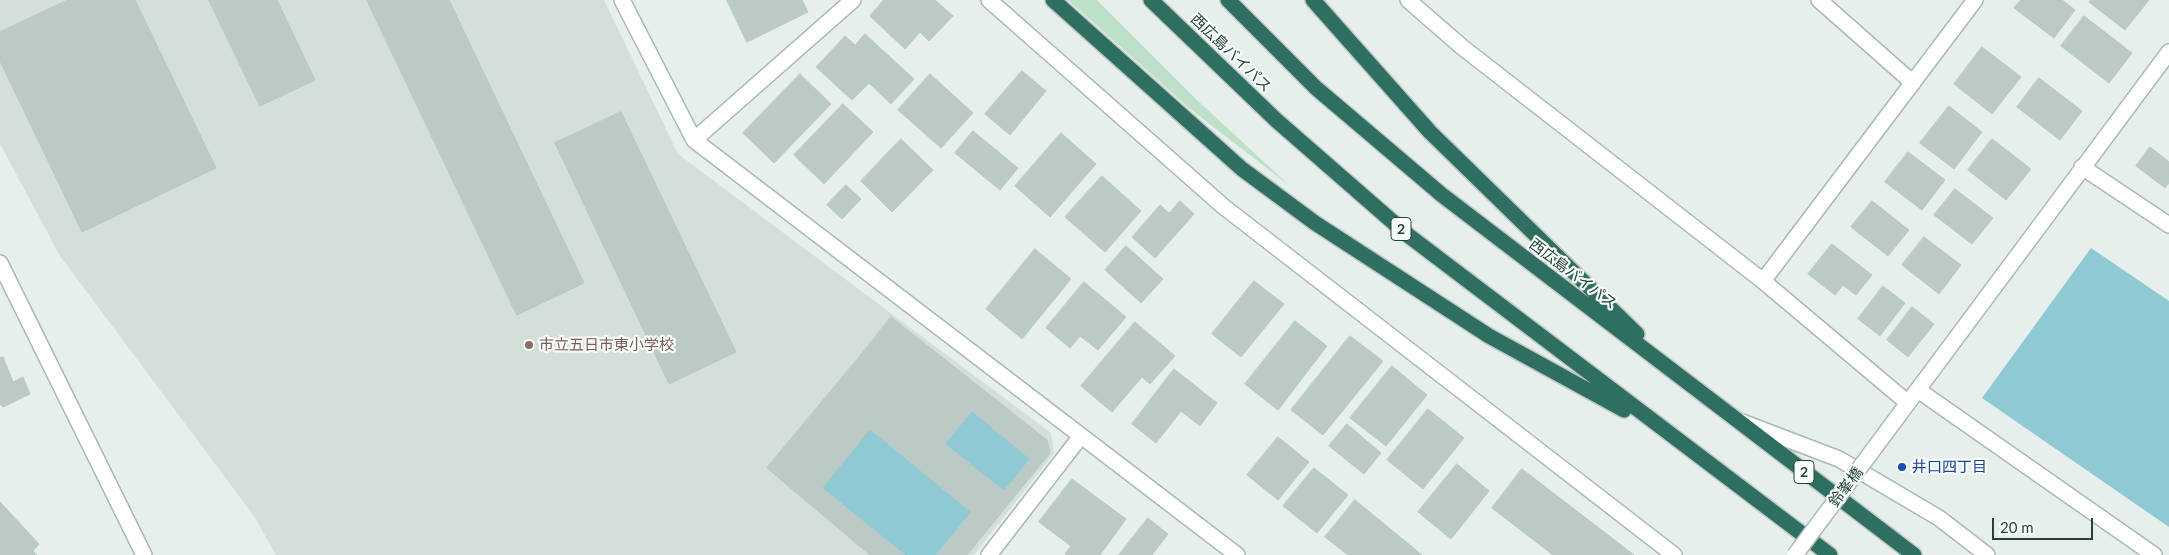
<!DOCTYPE html>
<meta charset="utf-8">
<style>
body{margin:0}
#map{position:relative;width:2169px;height:555px;overflow:hidden;background:#e6efeb;font-family:Lato,sans-serif}
canvas{display:block}
.scale{position:absolute;left:1992px;top:518px;width:101px;height:22px;box-sizing:border-box;border:2px solid #24423a;border-top:0;padding-left:6px;font-size:15px;line-height:18px;white-space:nowrap;color:#24423a;-webkit-text-stroke:4px #f7fbf9;paint-order:stroke}
</style>
<div id="map">
<canvas width="2169" height="555"></canvas>
<div class="scale">20 m</div>
</div>
<script>
const g = document.querySelector('canvas').getContext('2d');
g.lineJoin = 'round';
function fillPath(path, color) { g.fillStyle = color; g.fill(path, 'evenodd'); }
function trace(path, color, width, dash) { g.strokeStyle = color; g.lineWidth = width; g.lineCap = dash ? 'butt' : 'round'; g.setLineDash(dash || []); g.stroke(path); }
function label(font, color, halo, rows, align = 'center') {
  g.font = font + ' Lato,"Noto Sans JP",sans-serif'; g.lineWidth = 4.5; g.setLineDash([]); g.textBaseline = 'middle'; g.strokeStyle = halo; g.fillStyle = color; for (const [text, x, y, turn = 0] of rows) {
    g.save(); g.translate(x, y); g.rotate((+turn || 0) * Math.PI / 180); g.textAlign = isNaN(turn) ? turn : align; if (halo) g.strokeText(text, 0, 0); g.fillText(text, 0, 0); g.restore();
  }
}
fillPath(new Path2D(`
 M0,0H604L678,154L1051,433L1054,453L974,555H276L254,516L60,256L0,144Z`), '#d4dfda');
fillPath(new Path2D(`
 M1068,0H1097L1197,100L1290,186L1189,108Z`), '#bfe0c8');
fillPath(new Path2D(`
 M2091,248L2169,301V527L1982,398Z
 M972,411L1030,459L1004,491L945,444Z
 M870,429L971,512L936,555H905L822,488Z`), '#8ec9d4');
const building = new Path2D(`
 M68,0H135L216,168L82,232L0,61V32Z
 M209,0H277L315,80L260,106Z
 M367,0H449L584,283L517,315Z
 M727,0H802L808,12L747,42Z
 M884,0H935L953,16L929,41L920,32L905,49L870,16Z
 M2021,0H2062L2075,10L2054,38L2014,8Z
 M2091,0H2149L2125,30L2089,2Z
 M2084,16L2132,53L2109,83L2061,46Z
 M865,34L914,79L891,104L869,83L852,100L816,67L845,36L855,45Z
 M1982,47L2021,77L1992,114L1954,84Z
 M1022,71L1046,91L1010,135L985,114Z
 M800,74L831,104L774,163L743,133Z
 M930,74L973,113L941,148L898,110Z
 M2039,78L2082,111L2060,140L2017,107Z
 M843,104L873,132L824,184L794,155Z
 M1949,106L1982,132L1954,169L1920,143Z
 M621,112L736,352L669,384L555,143Z
 M973,131L1018,168L1000,190L955,153Z
 M1061,133L1096,164L1050,217L1015,186Z
 M901,139L933,170L892,212L861,181Z
 M1992,139L2031,169L2006,200L1968,170Z
 M2150,147L2169,162V183L2165,188L2136,166Z
 M1908,152L1945,180L1922,210L1885,182Z
 M1102,176L1141,211L1105,252L1065,217Z
 M846,185L861,199L842,219L827,205Z
 M1955,189L1993,218L1972,244L1934,215Z
 M1180,201L1194,214L1155,258L1132,237L1160,205L1169,213Z
 M1872,201L1909,230L1888,256L1851,227Z
 M1924,237L1961,265L1939,294L1902,265Z
 M1832,244L1872,275L1856,295L1843,285L1835,295L1808,274Z
 M1126,246L1163,279L1141,303L1105,270Z
 M1035,249L1071,279L1022,339L986,309Z
 M1254,281L1284,304L1241,357L1212,334Z
 M1084,282L1126,317L1098,350L1080,336L1070,348L1046,328Z
 M1883,286L1905,303L1880,336L1858,319Z
 M1912,307L1934,324L1908,357L1887,340Z
 M891,317L976,384L946,422L861,355Z
 M1295,321L1327,346L1278,410L1245,384Z
 M1135,322L1175,356L1150,384L1142,377L1112,412L1081,386Z
 M1350,336L1383,361L1323,435L1291,410Z
 M861,355L946,422L976,384L1047,440L1050,453L967,555H936L971,512L870,429L822,488L905,555H870L767,468ZM972,411L1030,459L1004,491L945,444Z
 M3,357L13,382L23,377L30,394L3,407L0,404V358Z
 M1392,366L1427,395L1386,446L1350,418Z
 M1174,369L1217,403L1200,426L1181,411L1156,443L1132,424Z
 M1428,409L1464,438L1423,489L1387,460Z
 M1347,424L1381,453L1364,474L1329,446Z
 M1278,437L1309,462L1278,500L1247,475Z
 M1457,464L1489,491L1451,539L1418,512Z
 M1314,468L1348,495L1317,533L1283,506Z
 M1522,469L1634,555H1553L1492,508Z
 M1072,479L1126,519L1100,555H1067L1065,554L1071,546L1039,522Z
 M1355,500L1422,555H1348L1325,537Z
 M0,502L39,544L33,551L37,555H0Z
 M1148,518L1168,534L1152,555H1119Z`);
fillPath(building, '#bbcac4');
trace(building, '#b8c9c2', 1);
const minor = new Path2D(`
 M622,0L694,140L1237,555
 M989,0L1224,207L1674,555
 M1408,0L1462,47L1763,281L1908,403
 M1819,0L1913,83
 M694,140L853,0
 M2082,167L2169,225
 M0,263L144,555
 M1763,281L1975,0
 M1918,390L2154,555
 M1896,419L2169,52
 M1742,422L1839,459L1939,518L1987,555
 M989,555L1081,436`);
const highway = new Path2D(`
 M1053,0L1242,169L1315,223L1489,336L1624,410
 M1151,0L1276,120L1409,236L1830,555
 M1228,0L1316,88L1442,195L1914,555
 M1313,0L1430,132L1637,334`);
trace(minor, '#a8b8b2', 18);
trace(highway, '#c2cac8', 18);
trace(minor, '#fff', 15);
trace(highway, '#2f6f62', 15);
const minorBridge = new Path2D(`
 M1795,555L1896,419`);
trace(minorBridge, '#a8b8b2', 18, []);
trace(minorBridge, '#fff', 15);
for (const [x, y, r, color] of [
 [529,345,5,"#8d6e63"],
 [1902,467,5,"#1a4fb4"]
]) { const dot = new Path2D(); dot.arc(x, y, r, 0, 2 * Math.PI); g.fillStyle = color; g.fill(dot); trace(dot, '#f7fbf9', 2); }
for (const [x, y, w] of [
 [1401,229,20],
 [1804,472,20]
]) { const box = new Path2D(); box.roundRect(x - w / 2, y - 11.5, w, 23, 4); g.fillStyle = '#f7fbf9'; g.fill(box); trace(box, '#24423a', 1); }
label('bold 14px', '#24423a', null, [
 ["2",1401,229],
 ["2",1804,472]
]);
label('15px', '#24423a', '#f7fbf9', [
 ["西広島バイパス",1231,53,44],
 ["西広島バイパス",1573,274,37],
 ["鈴峯橋",1846,487,-53]
]);
label('15px', '#785e54', '#f7fbf9', [
 ["市立五日市東小学校",539,345]
], 'left');
label('15px', '#164399', '#f7fbf9', [
 ["井口四丁目",1912,467]
], 'left');
</script>
